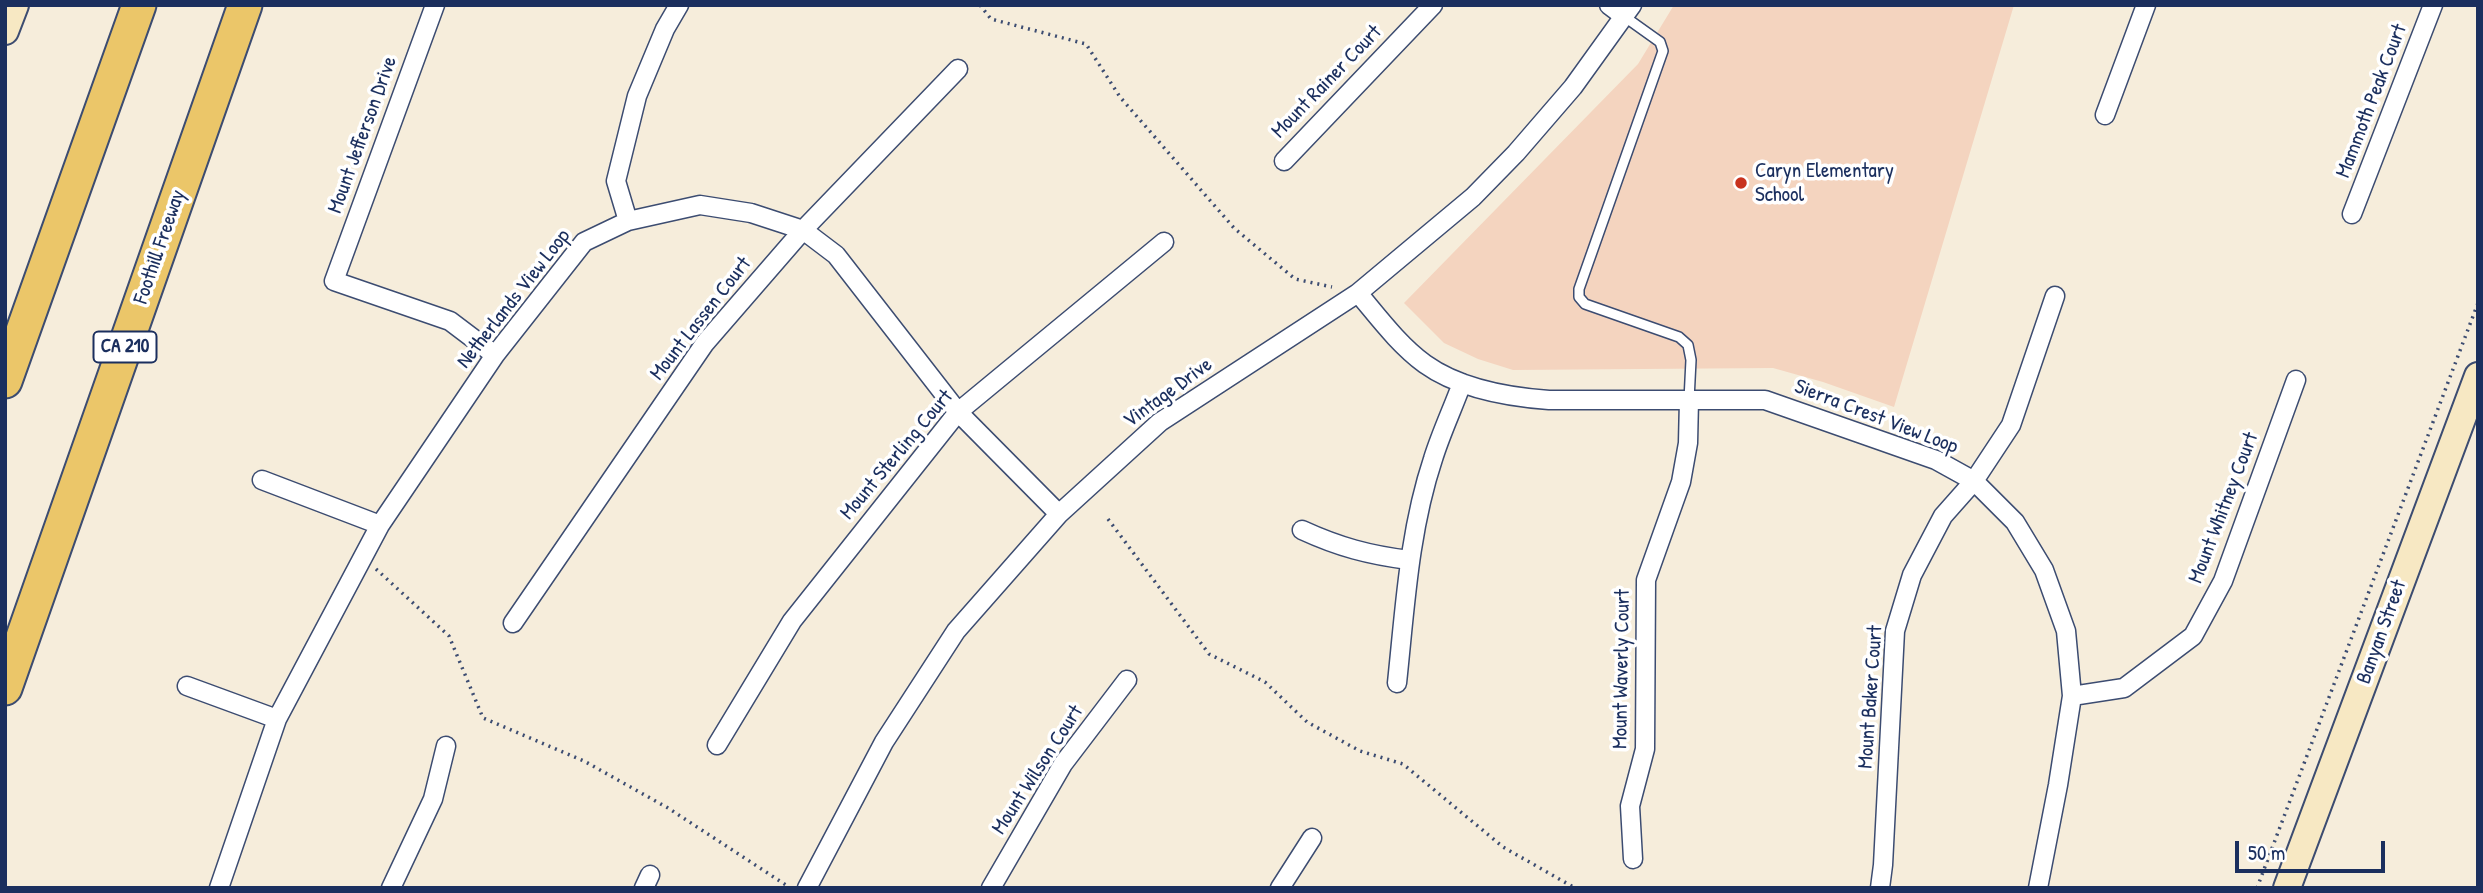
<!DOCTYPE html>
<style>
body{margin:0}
#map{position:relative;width:2483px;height:893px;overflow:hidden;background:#f6eddb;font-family:"Patrick Hand",sans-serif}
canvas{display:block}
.frame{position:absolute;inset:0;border:7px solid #1b2f5e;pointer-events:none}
.scale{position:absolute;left:2235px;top:841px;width:150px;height:32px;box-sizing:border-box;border:4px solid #1b2f5e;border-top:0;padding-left:9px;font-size:21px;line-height:24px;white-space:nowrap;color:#1b2f5e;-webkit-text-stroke:5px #fff;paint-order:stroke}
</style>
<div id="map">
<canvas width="2483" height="893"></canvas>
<div class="frame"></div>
<div class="scale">50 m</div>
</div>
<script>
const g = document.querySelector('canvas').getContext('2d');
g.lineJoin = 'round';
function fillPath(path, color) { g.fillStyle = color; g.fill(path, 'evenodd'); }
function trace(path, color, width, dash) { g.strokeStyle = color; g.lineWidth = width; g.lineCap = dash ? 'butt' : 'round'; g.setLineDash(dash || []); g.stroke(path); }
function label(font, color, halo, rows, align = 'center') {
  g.font = font + ' "Patrick Hand",sans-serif'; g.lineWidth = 7; g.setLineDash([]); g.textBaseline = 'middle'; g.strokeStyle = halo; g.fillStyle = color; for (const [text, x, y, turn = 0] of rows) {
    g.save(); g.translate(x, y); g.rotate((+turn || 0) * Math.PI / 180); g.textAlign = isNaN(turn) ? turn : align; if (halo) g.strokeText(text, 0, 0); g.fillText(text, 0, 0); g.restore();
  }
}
fillPath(new Path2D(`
 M1674,5H2014L1894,407L1823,382L1773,368L1513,370L1478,359L1444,343L1404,303L1638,64Z`), '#f4d4bf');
const lane = new Path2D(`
 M1625,17L1660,42L1663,51L1579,289V297L1585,304L1679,337L1688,345L1691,360L1689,400`);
const street = new Path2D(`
 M435,5L334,281L450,321L495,355
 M1609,5L1625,17
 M2105,115L2146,5
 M1284,161L1433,5
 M2352,214L2433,5
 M628,221L616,181L637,96L665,29L679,5
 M1358,293C1379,318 1399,345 1425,364C1460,389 1507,397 1549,400H1765L1936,460L1974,481L2015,522L2044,570L2066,631L2072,696L2058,785L2038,888
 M262,480L380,525
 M1302,530C1339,547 1369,555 1409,560
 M513,623L705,343L803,230L958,69
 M1397,683C1405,608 1409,531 1433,459C1441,433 1453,408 1462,383
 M187,686L277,719
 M2072,696L2124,688L2193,636L2223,581L2296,380
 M717,745L792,621L958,412L1164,242
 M1633,859L1630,806L1645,749L1646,580L1681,482L1688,443L1689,400
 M219,888L277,719L380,525L495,355L584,242L628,221L700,205L751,213L803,230L836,255L958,412L1059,514
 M391,888L433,799L446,746
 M644,888L650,875
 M807,888L884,742L956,631L1059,514L1160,422L1358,293L1473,197L1516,153L1573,87L1632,5
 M991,888L1063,764L1127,680
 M1280,888L1312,838
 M1880,888L1883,865L1895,631L1912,575L1943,516L1974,481L2011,425L2055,296`);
const secondary = new Path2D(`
 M5,31L15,5
 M2287,888L2478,376`);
const highway = new Path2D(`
 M5,381L139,5
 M5,688L245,5`);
trace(lane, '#3c4c71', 12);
trace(street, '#3c4c71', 21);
trace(secondary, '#3c4c71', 30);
trace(highway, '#3c4c71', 37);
trace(new Path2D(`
 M980,5L991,19L1086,44L1120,97L1234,228L1295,279L1332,287
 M1108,519L1209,654L1265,682L1307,722L1360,751L1403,764L1503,847L1575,888
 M376,569L449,636L483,718L584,761L668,808L789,887
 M2257,888L2478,303`), '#3c4c71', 3.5, [2, 5]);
trace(lane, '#fff', 9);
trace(street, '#fff', 18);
trace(secondary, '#f7e8c3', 26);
trace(highway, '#ebc669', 33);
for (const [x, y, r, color] of [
 [1741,183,7,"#c8321e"]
]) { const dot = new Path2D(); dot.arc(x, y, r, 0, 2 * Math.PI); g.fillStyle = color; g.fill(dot); trace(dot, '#fff', 2.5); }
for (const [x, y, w] of [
 [125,347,63]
]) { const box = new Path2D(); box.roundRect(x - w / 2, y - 15.5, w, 31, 5); g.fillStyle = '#fff'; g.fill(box); trace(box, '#1b2f5e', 2); }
label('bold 19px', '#1b2f5e', null, [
 ["CA 210",125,347]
]);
label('21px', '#1b2f5e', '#fff', [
 ["Mount Rainer Court",1327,82,-46],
 ["Mammoth Peak Court",2372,101,-69],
 ["Mount Jefferson Drive",363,135,-70],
 ["Foothill Freeway",160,247,-71],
 ["Netherlands View Loop",514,299,-52],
 ["Mount Lassen Court",701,319,-52],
 ["Vintage Drive",1168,393,-36],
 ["Sierra Crest View Loop",1876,417,21],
 ["Mount Sterling Court",897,455,-50],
 ["Mount Whitney Court",2224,508,-69],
 ["Banyan Street",2382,632,-70],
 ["Mount Waverly Court",1622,669,-89],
 ["Mount Baker Court",1871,697,-86],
 ["Mount Wilson Court",1038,770,-57]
]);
label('21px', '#1b2f5e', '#fff', [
 ["Caryn Elementary",1755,171],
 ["School",1755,195]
], 'left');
</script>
